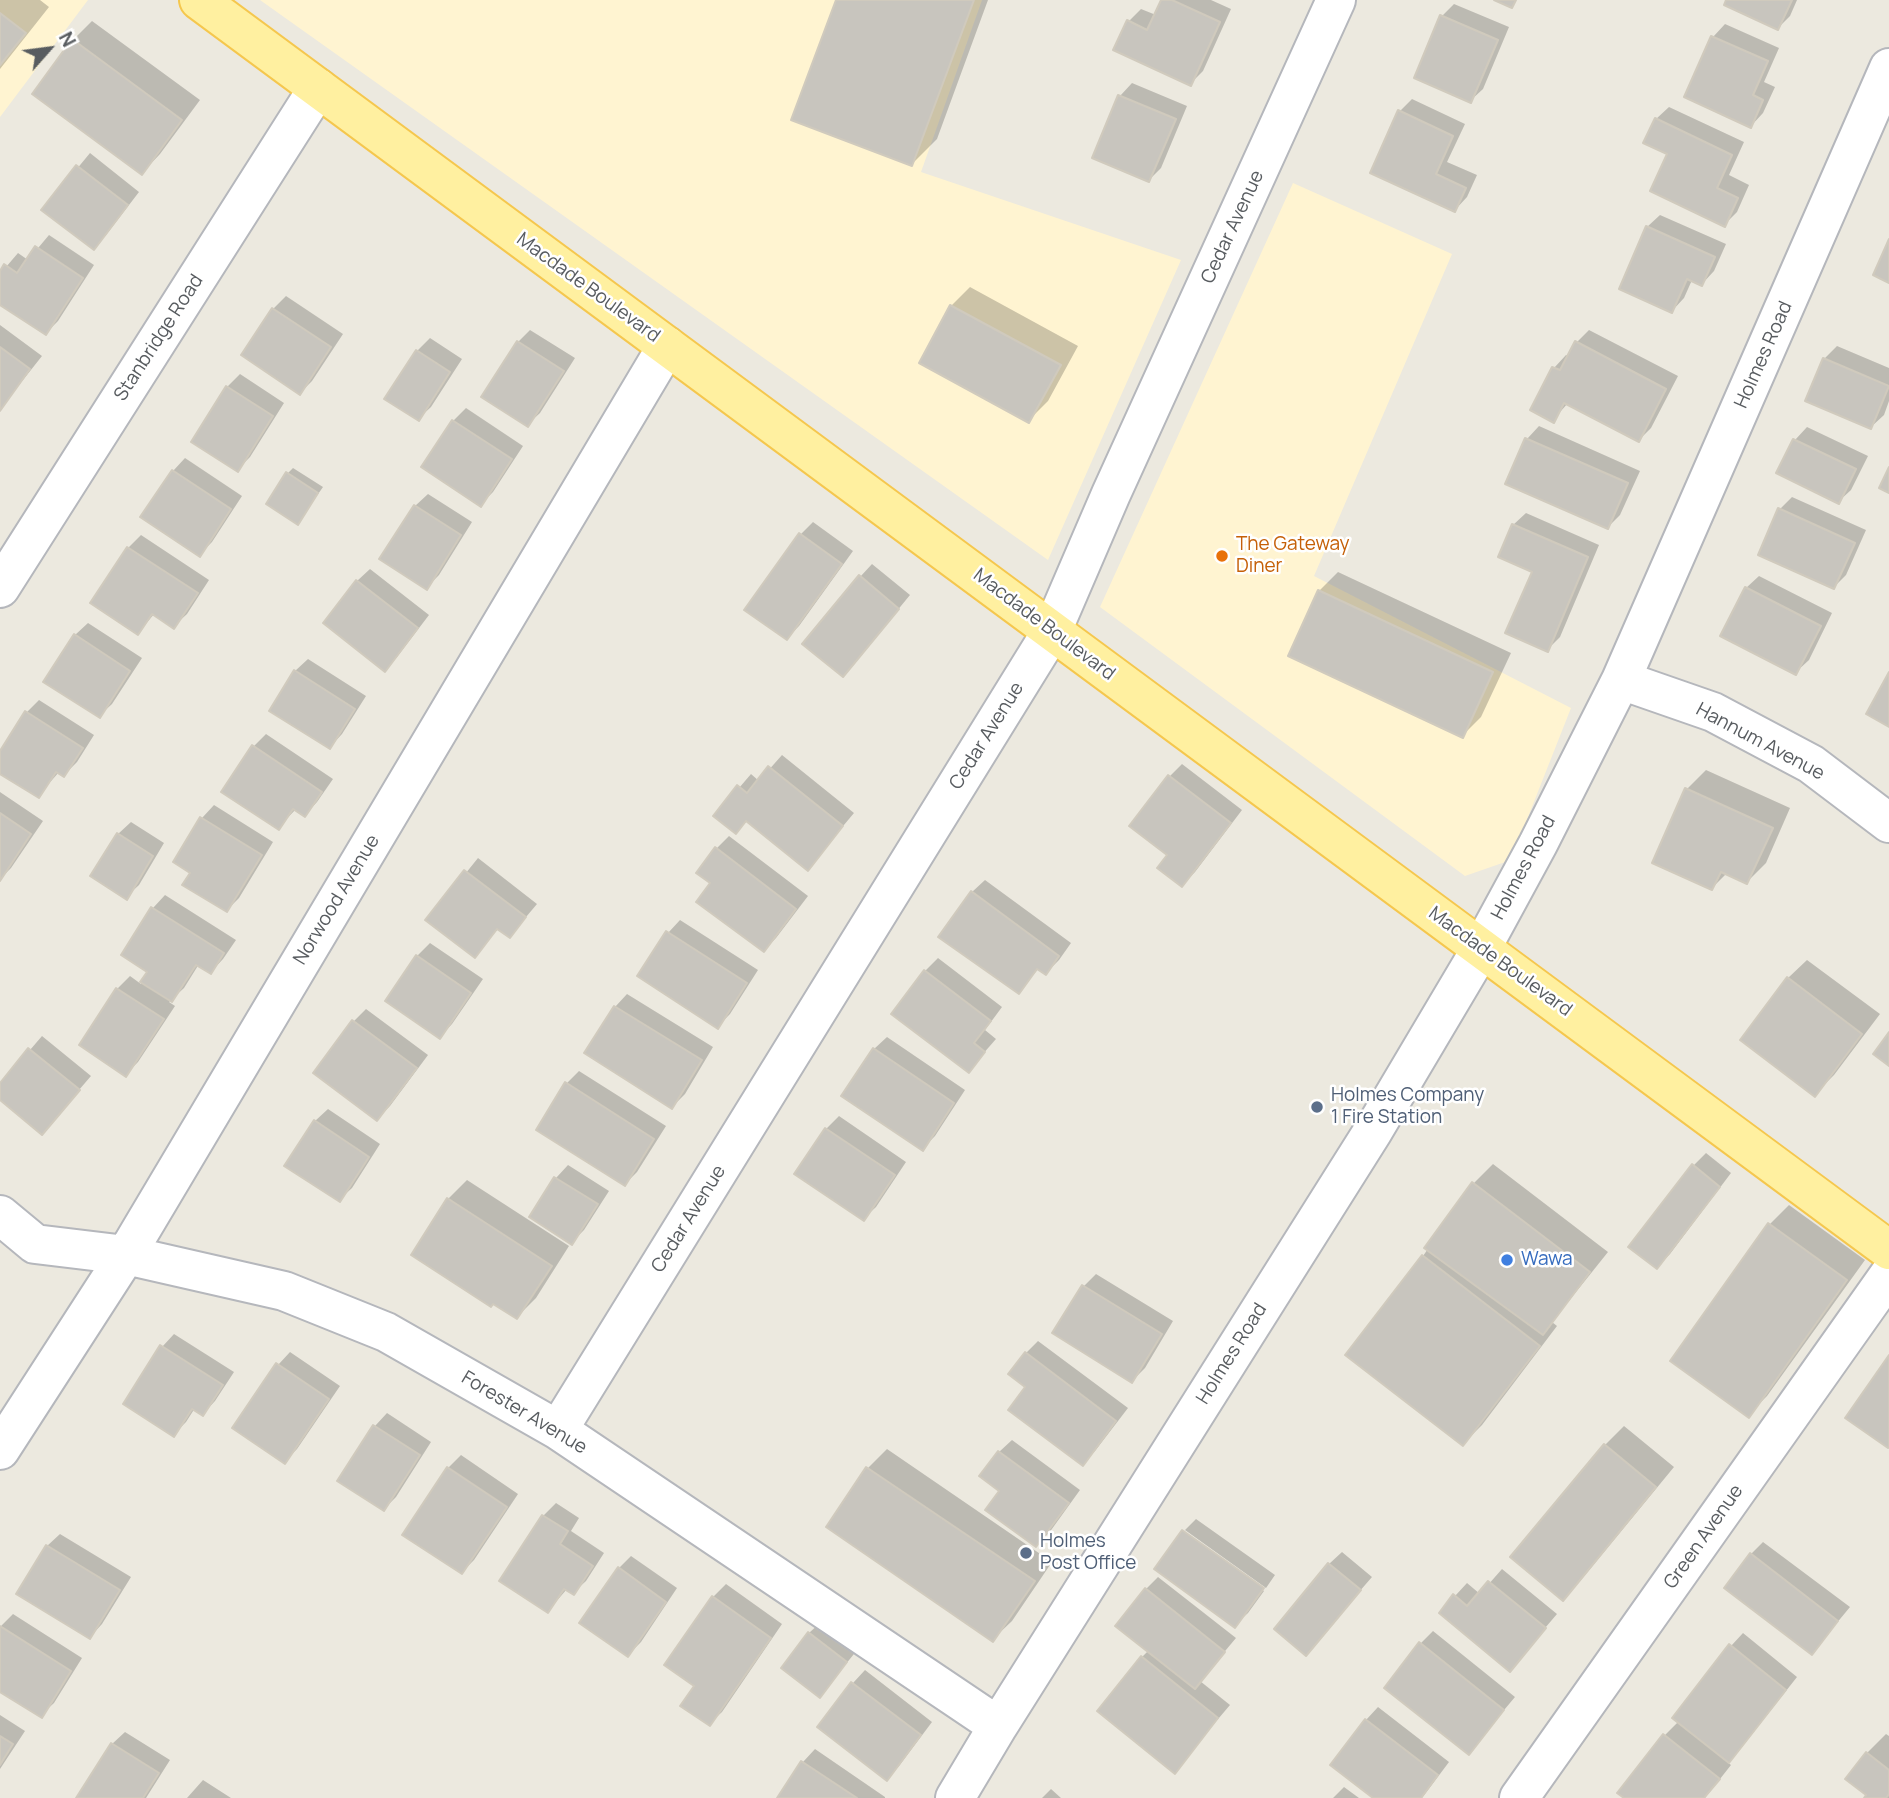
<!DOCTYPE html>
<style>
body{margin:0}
#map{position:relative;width:1889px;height:1798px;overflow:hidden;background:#ece9df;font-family:Manrope,sans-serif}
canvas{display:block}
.north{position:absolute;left:14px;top:14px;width:70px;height:70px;-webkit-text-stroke:5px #fff;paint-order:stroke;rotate:62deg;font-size:19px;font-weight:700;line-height:28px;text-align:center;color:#585c60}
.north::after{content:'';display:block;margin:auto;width:24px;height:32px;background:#585c60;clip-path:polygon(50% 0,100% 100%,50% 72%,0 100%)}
</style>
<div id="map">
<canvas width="1889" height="1798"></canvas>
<div class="north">N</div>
</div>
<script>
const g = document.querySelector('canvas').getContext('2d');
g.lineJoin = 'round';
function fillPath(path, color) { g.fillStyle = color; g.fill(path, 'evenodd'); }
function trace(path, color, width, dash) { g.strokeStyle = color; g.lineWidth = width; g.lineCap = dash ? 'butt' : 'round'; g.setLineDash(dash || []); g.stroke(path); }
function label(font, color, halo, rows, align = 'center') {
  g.font = font + ' Manrope,sans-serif'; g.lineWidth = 5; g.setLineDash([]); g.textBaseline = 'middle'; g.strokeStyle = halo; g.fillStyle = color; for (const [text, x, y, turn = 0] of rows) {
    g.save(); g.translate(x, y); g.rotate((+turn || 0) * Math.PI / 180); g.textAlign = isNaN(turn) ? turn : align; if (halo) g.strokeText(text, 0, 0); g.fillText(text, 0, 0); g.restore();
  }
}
fillPath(new Path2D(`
 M0,0H88L0,117Z
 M260,0H982L921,172L1181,260L1048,560Z
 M1293,183L1452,254L1314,576L1571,708L1511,860L1465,876L1100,607Z`), '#fff4d1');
fillPath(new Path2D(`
 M0,0H40L49,7L0,69Z
 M837,0H988L937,139L912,164Z
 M1163,0H1211L1231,9L1203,71L1190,84L1129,21L1141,9L1156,15Z
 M1728,0H1797L1790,16L1778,28Z
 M1454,4L1509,27L1483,89L1470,101L1442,16Z
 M92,21L200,100L160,154L142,173L73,40Z
 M1725,24L1779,48L1764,82L1775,87L1763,113L1751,126L1713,37Z
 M1132,83L1187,106L1161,168L1149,180L1094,157L1120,96Z
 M1412,99L1465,124L1447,162L1477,175L1467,197L1455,210L1400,111Z
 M1669,107L1744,142L1729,175L1749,185L1737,212L1724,225L1669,153L1656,119Z
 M90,153L139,192L106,235L94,248L43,210Z
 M1660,215L1726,244L1714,271L1702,284L1692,280L1684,298L1672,311L1647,227Z
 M49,235L94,265L58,321L46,333L0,303V274L18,253L28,260Z
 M970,287L1078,346L1048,401L1029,420L951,306Z
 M286,296L343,334L312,381L300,393L243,355L273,309Z
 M0,325L42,356L0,409Z
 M530,330L575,358L540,413L527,425L518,342Z
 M1589,330L1678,376L1651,428L1639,440L1568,403L1553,420L1533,410L1554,368L1566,355L1569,356L1576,343Z
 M430,338L462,359L431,407L418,419L387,399L417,351Z
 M1837,346L1889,368V401L1884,415L1871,427L1824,359Z
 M240,374L284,403L250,457L237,470L227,387Z
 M466,408L523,446L493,492L480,505L453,421Z
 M1539,426L1640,471L1620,515L1608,527L1527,439Z
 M1807,427L1868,456L1851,490L1838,502L1779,473L1795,440Z
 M185,458L242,496L212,542L199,555L173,471Z
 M293,468L323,487L298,523L288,473Z
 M428,494L472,522L439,575L427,587L415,506Z
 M1792,497L1866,530L1846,575L1834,587L1780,509Z
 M1526,513L1599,545L1560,637L1547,650L1534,571L1513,525Z
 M813,522L853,551L799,626L787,638L801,534Z
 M141,535L209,580L187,614L174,626L155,613L138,633L92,603L128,548Z
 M872,564L910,595L855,662L860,577Z
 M370,569L429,615L397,657L384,669L357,581Z
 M1338,572L1511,653L1481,717L1462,736L1319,591Z
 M1759,576L1832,613L1809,660L1796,672L1746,588Z
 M88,623L142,658L112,704L99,716L75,635Z
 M308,659L366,696L342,734L330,747L295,671Z
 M39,700L94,735L77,762L64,775L59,772L38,796L0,772V754L26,713Z
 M266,734L333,779L317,802L305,815L296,809L278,828L254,746Z
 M782,755L854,813L808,868L748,820L736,832L715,816L751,774L759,781Z
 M1182,764L1242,810L1195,872L1182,885L1169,855L1170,776Z
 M1706,770L1790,808L1766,863L1747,882L1727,873L1712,888L1687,789Z
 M0,792L43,821L11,868L0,879Z
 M214,805L273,842L239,898L227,910L193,872L175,861L202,818Z
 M131,822L164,843L139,885L126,897L118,834Z
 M729,836L808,896L776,938L764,950L712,883L717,848Z
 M478,858L537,904L510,936L499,928L475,955L428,920Z
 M985,880L1071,943L1059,960L1046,973L1039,968L1019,992L972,892Z
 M165,895L236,940L223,959L211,972L199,964L184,988L169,1002L175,1006L138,1062L126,1074L117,989L130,976L141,984L149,971L124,954L153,908Z
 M680,920L758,970L730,1014L718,1026L668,933Z
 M430,943L483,979L452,1024L440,1037L417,956Z
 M938,958L1002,1007L985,1030L996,1039L968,1071L893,1014L925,971Z
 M1807,960L1880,1014L1834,1075L1815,1094L1788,978Z
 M627,994L713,1047L685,1094L672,1107L615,1007Z
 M366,1009L428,1055L390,1106L377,1119L316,1072L354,1021Z
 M42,1036L91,1076L42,1133L0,1098V1085Z
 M887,1037L965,1090L935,1136L923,1148L874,1049Z
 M579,1071L666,1126L637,1172L625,1184L567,1083Z
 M328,1109L380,1144L352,1188L339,1200L315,1121Z
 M839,1116L906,1162L876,1207L863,1219L796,1173L826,1129Z
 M1706,1153L1731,1173L1670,1254L1657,1267L1693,1166Z
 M1493,1164L1608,1252L1552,1322L1557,1326L1482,1425L1463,1444L1423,1256L1474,1183Z
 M568,1165L609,1191L584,1230L572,1242L531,1217L556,1178Z
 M467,1180L569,1246L536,1298L517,1317L448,1199Z
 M1789,1205L1865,1260L1767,1396L1748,1415L1770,1224Z
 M1096,1274L1173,1321L1145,1368L1132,1381L1083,1287Z
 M174,1334L234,1372L215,1401L203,1414L195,1408L186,1422L174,1434L162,1347Z
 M1038,1341L1128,1408L1095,1451L1083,1464L1027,1387L1026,1353Z
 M290,1352L340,1386L297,1449L284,1462L278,1365Z
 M387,1413L431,1442L396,1497L384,1509L339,1480L375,1426Z
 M1624,1426L1674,1467L1581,1580L1563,1599L1512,1557L1605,1445Z
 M1012,1440L1080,1490L1049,1533L1036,1545L1002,1490L999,1452Z
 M887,1449L1052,1562L1012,1621L993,1639L828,1526L868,1468Z
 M461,1455L518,1494L474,1560L462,1572L405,1534L448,1468Z
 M556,1503L579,1518L571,1531L604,1553L586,1581L573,1593L567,1589L548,1611L501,1581L543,1516Z
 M1196,1519L1275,1575L1266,1588L1185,1530Z
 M1183,1533L1264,1591L1248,1613L1235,1625Z
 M60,1534L131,1577L102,1624L90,1637L47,1546Z
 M1763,1542L1850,1607L1812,1653L1751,1554Z
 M1342,1552L1372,1577L1306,1653L1329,1564Z
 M631,1556L677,1588L641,1642L628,1655L619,1568Z
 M1502,1569L1557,1614L1510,1669L1455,1596L1467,1583L1480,1594Z
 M1158,1577L1236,1638L1200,1681L1230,1705L1174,1771L1142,1657L1149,1650L1146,1589Z
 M726,1584L782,1624L722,1712L709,1724L696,1686L666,1665L713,1597Z
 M13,1614L82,1658L54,1703L41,1715L0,1690V1627Z
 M822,1621L858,1649L820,1696L809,1633Z
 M1433,1631L1515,1697L1468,1753L1421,1643Z
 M1743,1633L1797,1677L1741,1748L1727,1762L1731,1765L1705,1798H1626L1619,1792L1665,1735L1679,1721L1731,1646Z
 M865,1670L932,1722L899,1766L886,1778L819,1727L853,1683Z
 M1378,1707L1449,1762L1422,1798H1376L1366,1720Z
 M0,1715L25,1731L0,1769Z
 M125,1732L170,1760L146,1798H78L112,1744Z
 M1886,1734L1889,1736V1798H1866L1867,1753Z
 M815,1749L885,1797V1798H779L803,1762Z
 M203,1780L231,1798H187Z
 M1344,1787L1359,1798H1333Z
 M1051,1789L1061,1798H1042Z`), '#0003');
const building = new Path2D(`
 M836,0H974L912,166L791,120Z
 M1161,0H1172L1220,22L1191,86L1113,50L1127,20L1147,30Z
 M1494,0H1516L1512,8Z
 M1726,0H1792L1778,30L1724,5Z
 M0,13L26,33L0,65Z
 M1440,15L1498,40L1471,103L1414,78Z
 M1711,36L1768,61L1753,95L1763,100L1751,128L1684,97Z
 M72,39L182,120L142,175L32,94Z
 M1118,95L1176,119L1149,182L1092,158Z
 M1398,110L1453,136L1436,174L1466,188L1455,212L1370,173Z
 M1655,118L1732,155L1717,188L1738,198L1725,227L1650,191L1667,154L1643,143Z
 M76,165L128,205L94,250L41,210Z
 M1646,226L1715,257L1702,286L1687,279L1672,313L1619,289Z
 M1889,239V283L1873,275Z
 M35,246L83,278L46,335L0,305V271L4,264L17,273Z
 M950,305L1061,365L1029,423L919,363Z
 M272,308L331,347L300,395L241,355Z
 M517,341L564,371L528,427L481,397Z
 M1575,341L1666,389L1639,442L1564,403L1554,423L1530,410L1552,367L1560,370Z
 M0,347L30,369L0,411Z
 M416,350L450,372L419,421L384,399Z
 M1823,358L1889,386L1871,429L1805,401Z
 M226,386L273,416L238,472L191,442Z
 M452,420L512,459L481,507L421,467Z
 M1525,438L1628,483L1608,529L1505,484Z
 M1793,439L1856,469L1839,504L1776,473Z
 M1889,467V493L1879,488Z
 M172,470L231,509L200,557L140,517Z
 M286,472L318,493L298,525L266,504Z
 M414,505L461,535L427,590L379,559Z
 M1778,508L1855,543L1834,589L1758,555Z
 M1512,524L1588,557L1548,652L1505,633L1532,572L1498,557Z
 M799,533L842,564L787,640L744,610Z
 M127,547L198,593L174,629L152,614L138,635L90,603Z
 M859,575L899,609L843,677L802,644Z
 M356,580L418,628L385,672L323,623Z
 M1745,587L1821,626L1796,675L1720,636Z
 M1318,590L1493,672L1463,738L1288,656Z
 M74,634L130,671L100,718L43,682Z
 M294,670L355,709L330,749L269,711Z
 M1889,672V727L1866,714Z
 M25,711L83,748L64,777L56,772L39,798L0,774V751Z
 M252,745L322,792L305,817L293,809L279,830L221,792Z
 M768,766L843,826L808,871L746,821L736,834L713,816L737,785L747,793Z
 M1168,775L1231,823L1182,887L1157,868L1167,855L1129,826Z
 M1685,788L1773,828L1747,884L1721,872L1712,890L1652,863Z
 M0,813L31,834L0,881Z
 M200,817L262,855L227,912L182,885L190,873L173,862Z
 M117,833L153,856L127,900L90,876Z
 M715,847L796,909L764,952L696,902L710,883L696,873Z
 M464,870L526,917L510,938L497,929L475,958L425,920Z
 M971,891L1059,956L1046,975L1037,969L1019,994L938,937Z
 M151,907L224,953L211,974L196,965L172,1002L140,982L147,972L121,955Z
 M666,931L747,983L718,1029L637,976Z
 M416,955L471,993L440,1039L385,1001Z
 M924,970L991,1021L974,1043L985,1052L969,1073L891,1014Z
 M1787,977L1862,1034L1815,1097L1740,1040Z
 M116,988L164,1019L126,1077L79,1045Z
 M614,1006L702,1060L672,1109L584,1053Z
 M352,1020L417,1068L377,1121L313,1073Z
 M1889,1032V1066L1873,1054Z
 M28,1048L80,1090L42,1135L0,1100V1083Z
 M873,1048L954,1103L923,1151L841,1096Z
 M565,1082L654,1139L625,1186L536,1130Z
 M314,1120L369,1157L340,1202L284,1166Z
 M825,1128L895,1175L864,1221L794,1174Z
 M1692,1164L1720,1187L1657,1269L1628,1247Z
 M554,1177L598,1204L572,1245L529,1217Z
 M1472,1182L1590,1272L1543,1335L1424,1248Z
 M447,1198L552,1266L517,1319L493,1304L491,1307L411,1255Z
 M1768,1223L1847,1280L1749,1418L1670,1361Z
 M1422,1255L1540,1346L1463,1446L1345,1355Z
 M1082,1285L1162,1334L1132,1383L1052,1333Z
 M160,1345L223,1385L203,1416L192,1409L174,1437L123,1404Z
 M1025,1352L1116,1421L1083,1466L1008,1410L1025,1387L1008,1374Z
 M1889,1355V1447L1888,1448L1845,1418Z
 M276,1363L329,1399L285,1464L232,1428Z
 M373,1425L420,1455L384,1511L337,1481Z
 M1604,1444L1656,1487L1563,1601L1510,1557Z
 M998,1451L1069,1503L1036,1547L985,1510L999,1491L979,1476Z
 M447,1467L507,1507L462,1574L402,1535Z
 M866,1467L1035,1581L993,1642L826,1527Z
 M542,1515L568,1531L560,1544L593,1566L574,1595L564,1589L548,1613L499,1581Z
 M1182,1530L1264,1588L1235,1628L1154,1569Z
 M46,1545L120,1590L90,1639L16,1594Z
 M1750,1553L1838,1621L1812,1655L1724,1588Z
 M1328,1563L1361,1590L1306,1656L1274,1629Z
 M618,1567L666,1602L628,1657L579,1623Z
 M1488,1581L1546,1628L1510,1672L1439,1613L1453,1594L1467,1606Z
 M1145,1588L1225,1652L1195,1689L1115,1626Z
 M712,1596L771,1638L710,1726L680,1706L694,1686L664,1665Z
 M0,1626L71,1671L42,1718L0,1692Z
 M808,1632L847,1662L820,1698L781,1668Z
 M1419,1642L1504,1710L1469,1755L1384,1688Z
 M1729,1644L1786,1690L1729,1763L1672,1718Z
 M1141,1656L1218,1718L1175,1774L1097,1711Z
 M851,1682L921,1735L887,1781L817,1727Z
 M1365,1719L1438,1775L1421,1798H1373L1330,1765Z
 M1663,1734L1720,1779L1704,1798H1624L1617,1793Z
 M0,1736L13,1744L0,1765Z
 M111,1743L159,1773L143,1798H76Z
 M1866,1752L1889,1770V1794L1886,1798H1864L1866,1795L1845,1779Z
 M801,1761L857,1798H777Z`);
fillPath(building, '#c8c5be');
trace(building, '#d0cabd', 2);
const minor = new Path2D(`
 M0,588L318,88
 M1621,680L1713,712L1811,764L1889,823
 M0,1215L35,1244L126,1255L284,1291L386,1332L558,1430L998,1726
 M558,1430L1052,631L1111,494L1336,0
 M0,1450L126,1255L667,346
 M955,1798L998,1726L1373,1131L1481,949L1538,844L1621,680L1889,68
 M1519,1798L1889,1275`);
const major = new Path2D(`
 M199,0L1889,1250`);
trace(minor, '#b5b7bc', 42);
trace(major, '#f5c74e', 42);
trace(minor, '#fff', 38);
trace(major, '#fff0a0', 38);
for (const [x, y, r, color] of [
 [1222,556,7,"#e8710a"],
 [1317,1107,7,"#5c6f8a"],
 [1507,1260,7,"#3f7fe0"],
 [1026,1553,7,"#5c6f8a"]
]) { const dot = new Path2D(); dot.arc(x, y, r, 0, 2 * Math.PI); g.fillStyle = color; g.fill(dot); trace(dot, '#fff', 2.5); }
label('19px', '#585c60', '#fff', [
 ["Cedar Avenue",1233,227,-65],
 ["Macdade Boulevard",588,288,36],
 ["Stanbridge Road",159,338,-57],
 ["Holmes Road",1764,355,-66],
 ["Macdade Boulevard",1044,625,37],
 ["Cedar Avenue",987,736,-58],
 ["Hannum Avenue",1760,742,28],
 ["Holmes Road",1524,868,-62],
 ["Norwood Avenue",337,900,-59],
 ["Macdade Boulevard",1500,962,36],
 ["Cedar Avenue",689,1219,-58],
 ["Holmes Road",1232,1354,-58],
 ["Forester Avenue",524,1413,31],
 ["Green Avenue",1704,1537,-55]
]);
label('19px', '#c56008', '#fff', [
 ["The Gateway",1236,545],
 ["Diner",1236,567]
], 'left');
label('19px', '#4e5e75', '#fff', [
 ["Holmes Company",1331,1096],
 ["1 Fire Station",1331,1118],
 ["Holmes",1040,1542],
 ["Post Office",1040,1564]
], 'left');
label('19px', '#366cbe', '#fff', [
 ["Wawa",1521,1260]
], 'left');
</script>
